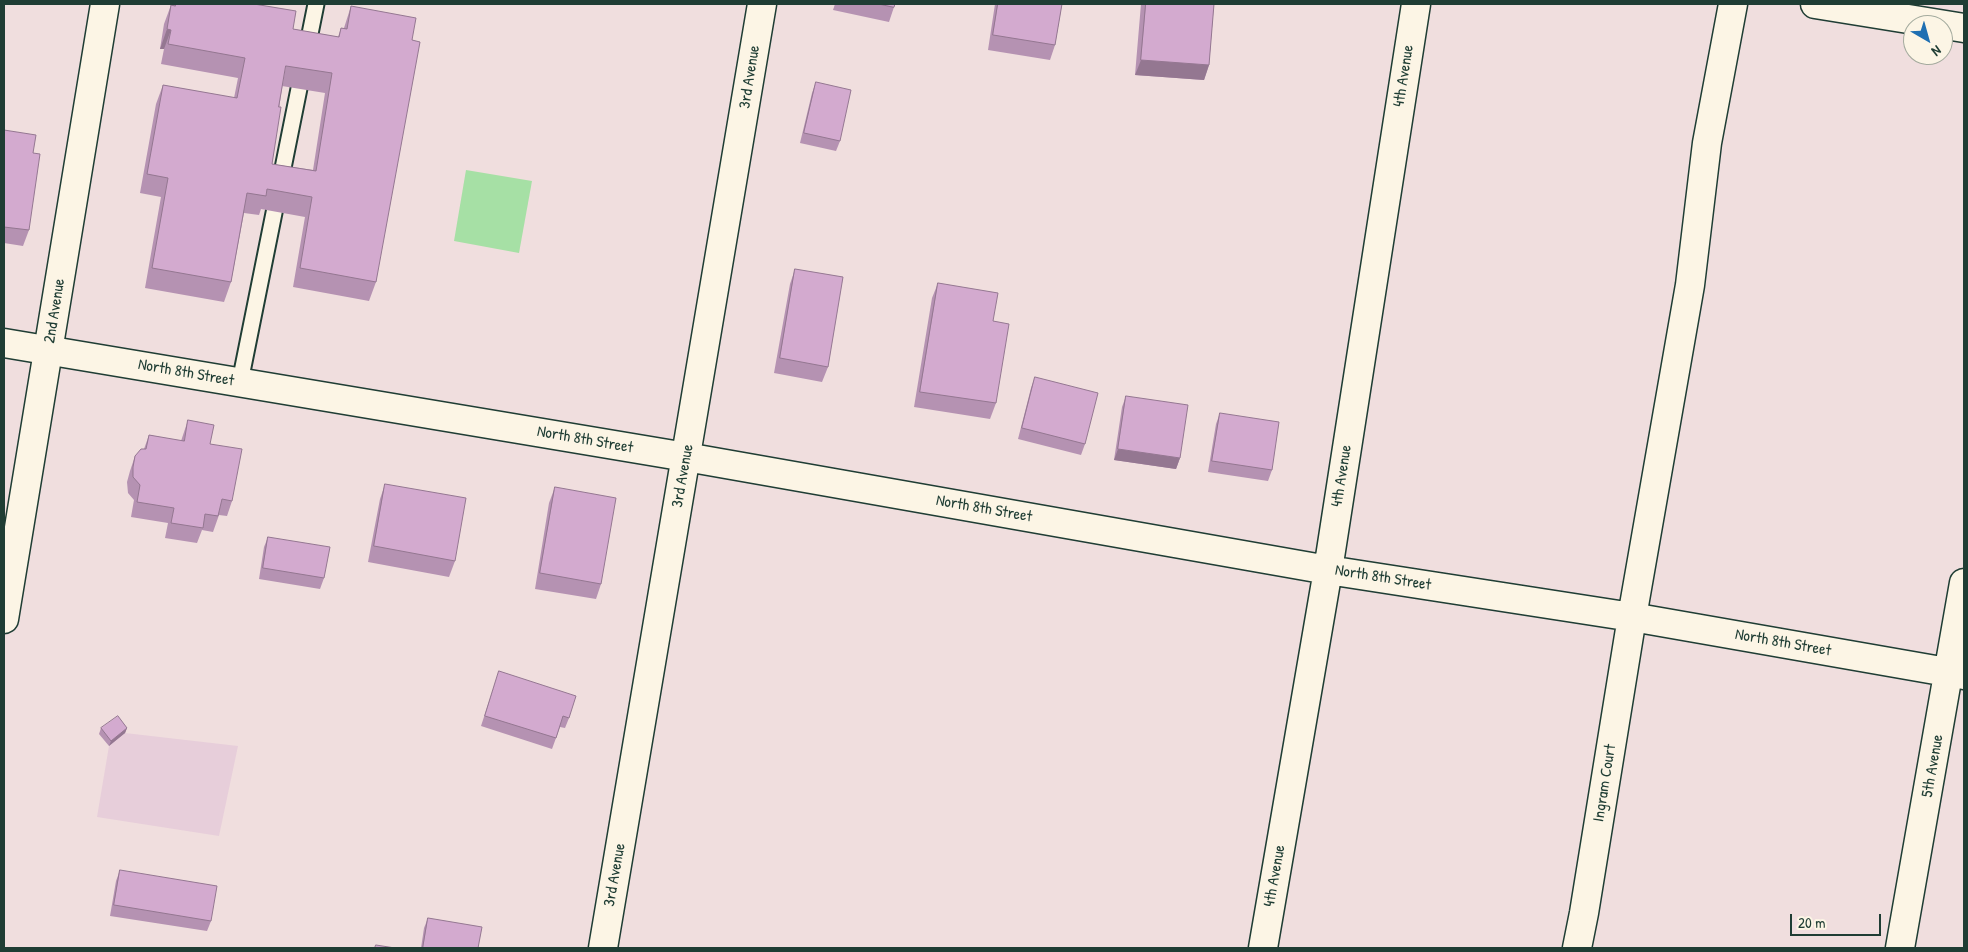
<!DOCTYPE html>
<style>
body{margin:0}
#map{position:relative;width:1968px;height:952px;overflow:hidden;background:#f0dede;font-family:"Patrick Hand",sans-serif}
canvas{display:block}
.frame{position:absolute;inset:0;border:5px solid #1f3d34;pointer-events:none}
.north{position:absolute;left:1903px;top:15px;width:50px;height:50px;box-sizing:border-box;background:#fcf5e5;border:1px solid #a4ab9e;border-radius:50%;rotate:142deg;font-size:14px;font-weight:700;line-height:20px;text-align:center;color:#1f3d34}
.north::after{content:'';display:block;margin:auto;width:18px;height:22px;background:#1f6fb2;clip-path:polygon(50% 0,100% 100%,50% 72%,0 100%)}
.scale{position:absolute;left:1790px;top:914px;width:91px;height:22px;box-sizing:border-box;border:2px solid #1f3d34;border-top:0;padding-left:6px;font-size:15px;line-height:18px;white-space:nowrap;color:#1f3d34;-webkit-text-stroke:4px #fcf5e5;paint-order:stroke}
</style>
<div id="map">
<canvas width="1968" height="952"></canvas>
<div class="frame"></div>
<div class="north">N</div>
<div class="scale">20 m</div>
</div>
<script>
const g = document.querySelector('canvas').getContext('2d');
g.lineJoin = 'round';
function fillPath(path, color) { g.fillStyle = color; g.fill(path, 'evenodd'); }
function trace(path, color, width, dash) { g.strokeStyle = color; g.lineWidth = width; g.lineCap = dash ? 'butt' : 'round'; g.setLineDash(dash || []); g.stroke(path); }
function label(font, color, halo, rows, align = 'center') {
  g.font = font + ' "Patrick Hand",sans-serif'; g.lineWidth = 4; g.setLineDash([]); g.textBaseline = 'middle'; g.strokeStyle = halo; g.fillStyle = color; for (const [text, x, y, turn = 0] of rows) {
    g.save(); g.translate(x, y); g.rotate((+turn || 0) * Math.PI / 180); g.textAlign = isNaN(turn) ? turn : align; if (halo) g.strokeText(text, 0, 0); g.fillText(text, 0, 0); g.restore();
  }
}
fillPath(new Path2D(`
 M125,733L238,746L219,836L97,817L109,746Z`), '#e7ceda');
fillPath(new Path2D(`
 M466,170L532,181L519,253L454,241Z`), '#a6e0a5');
const lane = new Path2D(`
 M240,382L316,4`);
const street = new Path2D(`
 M1815,4L1964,28
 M4,343L686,457L1328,570L1632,617L1964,675
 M603,948L762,4
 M1263,948L1328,570L1416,4
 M1577,948L1584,913L1632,617L1690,285L1707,143L1733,4
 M1900,948L1964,583`);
const primary = new Path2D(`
 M4,619L105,4`);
trace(lane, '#1f3d34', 19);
trace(street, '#1f3d34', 31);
trace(primary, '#1f3d34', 31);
trace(lane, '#fcf5e5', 15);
trace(street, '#fcf5e5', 28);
trace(primary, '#fcf5e5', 28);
fillPath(new Path2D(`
 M173,4H254L293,29L338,37L341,28H344L351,6L412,40L376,282L369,301L293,287L305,217L261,209L259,215L244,213L231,282L224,302L145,288L161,197L140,193L156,104L163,85L234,98L238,78L161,64L164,49H160L164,24L171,5H173ZM282,86L325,93L313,170L272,164Z
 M835,4H895L889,22L833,10Z
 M995,4H1062L1055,45L1050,60L988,50Z
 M1141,4H1214L1209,65L1204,80L1135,75Z
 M816,82L840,141L836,151L800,143L812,93Z
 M4,130L33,153L29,230L23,246L4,243Z
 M795,269L828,367L822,382L774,373L790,284Z
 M938,283L993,321L996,403L990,419L914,407L932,298Z
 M1035,377L1085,444L1081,455L1018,439L1031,388Z
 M1126,396L1180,458L1176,469L1114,460L1122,407Z
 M1220,413L1272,470L1268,481L1208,472L1216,424Z
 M188,420L210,444L232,501L227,516L219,515L213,532L202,530L197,543L165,538L168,523L131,517L134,500L128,493L127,482L130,471L135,456L144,449L149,435L181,441Z
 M385,484L455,561L449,577L368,562L380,499Z
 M555,487L601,584L596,599L535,589L549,503Z
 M268,537L324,578L320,589L259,579L264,547Z
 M499,671L569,718L565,728L560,727L552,749L481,726Z
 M101,728H127L125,733L109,746L99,734Z
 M120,870L211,921L207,931L110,916L116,881Z
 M428,918L478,948H421L424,928Z`), '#b592b2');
fillPath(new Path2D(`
 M167,29L171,30L164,49H160Z
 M1141,60L1209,65L1204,80L1135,75Z
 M1118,449L1180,458L1176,469L1114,460Z
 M127,728L125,733L109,746L111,741Z`), '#947791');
const building = new Path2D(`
 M176,4H254L296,11L293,29L339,37L341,28L347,29L351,6L416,18L412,40L420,42L376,282L300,268L312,197L267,189L266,196L247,193L231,282L152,268L168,178L147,174L163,85L237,98L245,58L168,44L171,30L167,29L171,5L175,6ZM286,66L332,73L316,171L272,164L281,107H279Z
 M879,4H895L894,7Z
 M998,4H1062L1055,45L993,35Z
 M1146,4H1214L1209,65L1141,60Z
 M816,82L851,90L840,141L804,133Z
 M4,130L36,135L33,153L40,154L29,230L4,227Z
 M795,269L843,277L828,367L780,358Z
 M938,283L998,293L993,321L1009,324L996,403L920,392Z
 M1035,377L1098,393L1085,444L1022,428Z
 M1126,396L1188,405L1180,458L1118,449Z
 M1220,413L1279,422L1272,470L1212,461Z
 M188,420L214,425L210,444L242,449L232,501L222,499L218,516L205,514L203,528L171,523L174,508L137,502L140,485L133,477V467L135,456L141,449H146L149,435L184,441Z
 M385,484L466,498L455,561L374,546Z
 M555,487L616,498L601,584L540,573Z
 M268,537L330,547L324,578L263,568Z
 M499,671L576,696L569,718L563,716L556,738L485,716Z
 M118,716L127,728L111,741L101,728Z
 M120,870L217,886L211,921L114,905Z
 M428,918L482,927L478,948H423Z
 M376,945L395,948H375Z`);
fillPath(building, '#d3aacf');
trace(building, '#947791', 1);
label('16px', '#1f3d34', '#fcf5e5', [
 ["4th Avenue",1404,76,-81],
 ["3rd Avenue",750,77,-81],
 ["2nd Avenue",55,311,-81],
 ["North 8th Street",186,373,10],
 ["North 8th Street",585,440,10],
 ["3rd Avenue",683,476,-80],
 ["4th Avenue",1342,476,-81],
 ["North 8th Street",984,509,10],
 ["North 8th Street",1383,578,9],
 ["North 8th Street",1783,643,10],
 ["5th Avenue",1933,766,-80],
 ["Ingram Court",1605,783,-81],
 ["3rd Avenue",615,875,-80],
 ["4th Avenue",1275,876,-80]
]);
</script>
